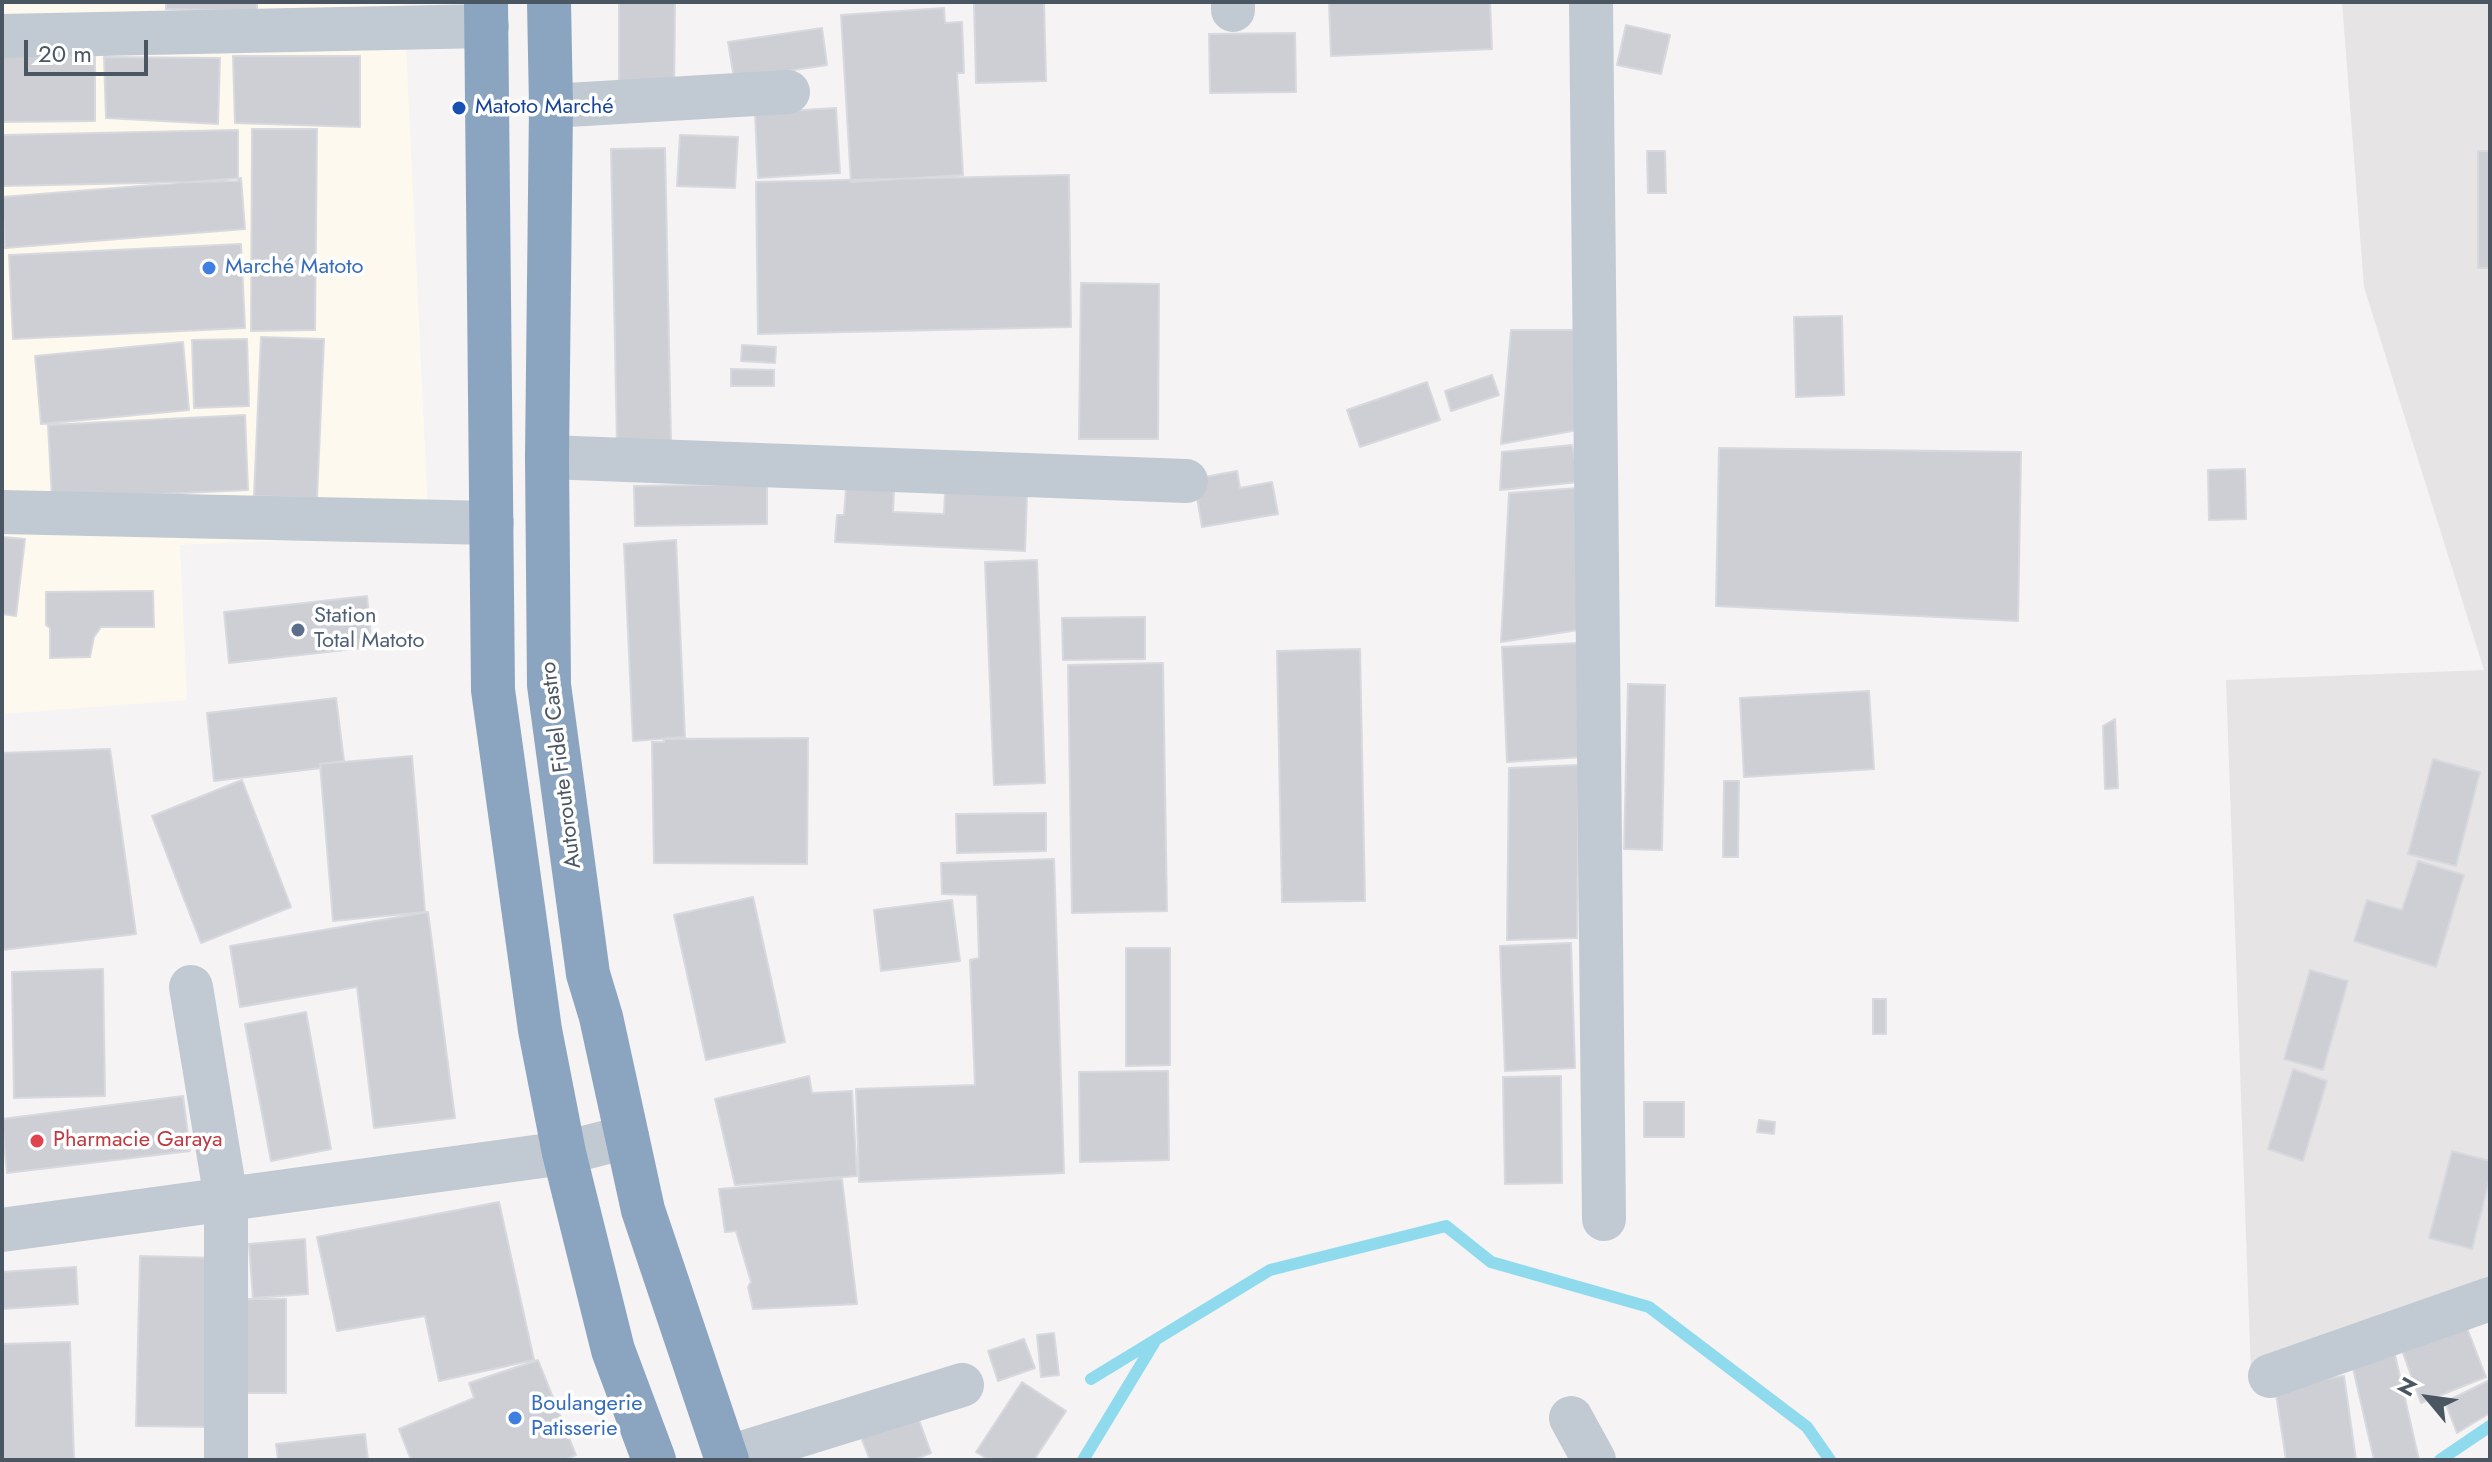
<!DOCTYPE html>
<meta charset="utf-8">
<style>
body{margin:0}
#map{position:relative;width:2492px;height:1462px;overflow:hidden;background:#f5f3f3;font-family:Jost,sans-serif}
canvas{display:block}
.frame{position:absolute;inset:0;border:4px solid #4a5661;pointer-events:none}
.north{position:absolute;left:2388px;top:1358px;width:80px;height:80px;-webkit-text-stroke:6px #fff;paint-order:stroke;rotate:299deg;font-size:22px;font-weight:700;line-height:32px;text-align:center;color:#4a5661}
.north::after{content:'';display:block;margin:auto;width:28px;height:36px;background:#4a5661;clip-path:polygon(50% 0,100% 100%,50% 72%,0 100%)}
.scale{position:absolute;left:24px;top:40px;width:124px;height:36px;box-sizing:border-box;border:4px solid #4a5661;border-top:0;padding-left:10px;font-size:24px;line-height:28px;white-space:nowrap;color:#4a5661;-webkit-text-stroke:6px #fff;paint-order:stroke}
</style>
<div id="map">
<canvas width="2492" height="1462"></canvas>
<div class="frame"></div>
<div class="north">N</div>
<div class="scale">20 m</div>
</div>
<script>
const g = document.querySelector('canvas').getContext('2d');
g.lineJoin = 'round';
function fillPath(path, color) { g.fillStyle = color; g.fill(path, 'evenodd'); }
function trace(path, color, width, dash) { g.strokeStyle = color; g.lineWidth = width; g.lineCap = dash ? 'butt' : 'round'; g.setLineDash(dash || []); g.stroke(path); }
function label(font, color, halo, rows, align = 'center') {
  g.font = font + ' Jost,sans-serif'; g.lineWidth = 7; g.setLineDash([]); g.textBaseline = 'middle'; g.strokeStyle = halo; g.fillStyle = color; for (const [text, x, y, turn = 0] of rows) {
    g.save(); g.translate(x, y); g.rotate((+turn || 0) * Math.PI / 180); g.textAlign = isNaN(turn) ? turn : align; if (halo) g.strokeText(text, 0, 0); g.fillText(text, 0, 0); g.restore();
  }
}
fillPath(new Path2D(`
 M2,2H404L429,534L180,545L187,700L2,714Z`), '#fdf9ef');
fillPath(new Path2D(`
 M2342,2H2490V1285L2251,1374L2226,680L2484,670L2364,287Z`), '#e6e4e5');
trace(new Path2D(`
 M1091,1379L1270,1270L1446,1226L1491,1262L1649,1307L1807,1427L1830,1460
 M1083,1460L1154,1343
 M2440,1460L2490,1426`), '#90daee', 12);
const building = new Path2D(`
 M166,2H257V11L166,9Z
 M619,2H675L674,91H619Z
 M974,2H1044L1046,81L976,83Z
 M1329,2H1490L1492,49L1331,56Z
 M944,8L945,23L962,22L964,73H957L963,175L851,182L841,15Z
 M1626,25L1670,35L1661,74L1617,65Z
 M822,28L827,65L734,79L728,42Z
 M1295,33L1296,92L1210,93L1209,34Z
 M95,56V121L2,122V57Z
 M233,56H360V127L235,123Z
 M104,57L220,58L218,124L106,118Z
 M836,108L840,173L758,178L755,113Z
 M252,129H317L315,330L251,331Z
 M238,130V181L2,186V135Z
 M680,135L738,137L735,188L677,186Z
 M665,148L671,443L617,444L611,149Z
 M1647,151H1665L1666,193H1648Z
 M2478,151H2490V268H2478Z
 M1069,175L1071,327L758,334L756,182Z
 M241,178L245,229L5,248L2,197Z
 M241,244L245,328L13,339L9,255Z
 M1081,283L1159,284L1158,439H1079Z
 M1842,316L1844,395L1796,397L1794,317Z
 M1511,330H1576L1583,429L1501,444Z
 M261,337L324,339L317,498L254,496Z
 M247,339L249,406L194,408L192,340Z
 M183,342L189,410L41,424L35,356Z
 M742,345L776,347L775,363L741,361Z
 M731,369L774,370V386H731Z
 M1492,375L1499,395L1451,411L1445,391Z
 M1427,382L1440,420L1360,447L1347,410Z
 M245,415L248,490L52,499L48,425Z
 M1572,445L1579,482L1500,490L1502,452Z
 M1719,448L2021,452L2018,621L1716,606Z
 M2245,469L2246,519L2209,520L2208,470Z
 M1237,471L1240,488L1272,482L1278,514L1202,527L1194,479Z
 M767,484V524L635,526L634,486Z
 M846,488L894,491L893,512L944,514L945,491L1027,494L1025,551L835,542L837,515H844Z
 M1579,488L1578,630L1501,642L1509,493Z
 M2,537L25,539L16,616L2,614Z
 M676,540L685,737L633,741L624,544Z
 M1037,560L1045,783L994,785L985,562Z
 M153,591L154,627H101L94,637L90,657L50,658V628L46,625V592Z
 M367,596L372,647L229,663L224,612Z
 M1145,617V659L1063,660L1062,618Z
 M1577,643L1582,757L1507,762L1502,647Z
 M1360,649L1365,901L1282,902L1277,651Z
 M1163,663L1167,911L1072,913L1068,665Z
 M1628,684L1665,685L1662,850L1624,849Z
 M1869,691L1874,769L1744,777L1740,698Z
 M336,698L344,761L320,764L321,768L214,781L207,713Z
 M2115,719L2118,788L2105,789L2103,726Z
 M808,738L807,864L654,863L652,742H664V739Z
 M110,749L136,934L2,950V753Z
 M412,756L425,912L333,921L320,764Z
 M2433,759L2480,772L2456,866L2408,854Z
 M1579,765L1577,938L1507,940L1509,768Z
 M242,780L291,907L201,943L152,816Z
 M1724,781H1739L1738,857H1723Z
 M1046,813V851L957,853L956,814Z
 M1054,859L1064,1173L859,1182L856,1089L975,1085L970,960L979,958L977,895L942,894L941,863Z
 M2418,861L2464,875L2436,967L2354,941L2367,900L2402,910Z
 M753,897L785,1042L706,1060L674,915Z
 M952,900L960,961L881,971L874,910Z
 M428,912L455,1118L374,1128L357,987L240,1007L230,946Z
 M1571,943L1575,1068L1505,1071L1500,946Z
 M1126,948H1170V1065L1126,1066Z
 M103,969L105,1096L14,1098L12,972Z
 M2310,970L2348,981L2323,1070L2284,1059Z
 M1873,999H1886V1034H1873Z
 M306,1012L331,1149L271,1161L245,1024Z
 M2293,1069L2327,1081L2303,1161L2268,1149Z
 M1168,1071L1169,1160L1080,1162L1079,1072Z
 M809,1076L812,1093L852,1091L857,1176L735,1185L715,1099Z
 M1561,1076L1562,1183L1505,1184L1503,1077Z
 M183,1096L190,1151L7,1173L2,1119Z
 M1644,1102H1684V1137H1644Z
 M1759,1120L1775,1122L1774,1134L1757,1132Z
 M2452,1151L2490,1161V1177L2472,1249L2429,1238Z
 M842,1179L857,1304L753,1309L748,1287L751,1282L736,1231L725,1232L719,1189Z
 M499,1202L534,1360L439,1381L425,1316L337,1331L317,1237Z
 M305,1239L308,1294L253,1298L249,1244Z
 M140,1256L219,1258L215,1427L136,1426Z
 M76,1267L78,1304L2,1309V1272Z
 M247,1299H286V1393H247Z
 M2465,1323L2486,1377L2421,1403L2399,1342Z
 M1054,1333L1059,1375L1041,1377L1037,1335Z
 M1024,1339L1035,1368L998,1381L988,1351Z
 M70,1342L74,1460H2V1344Z
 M2393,1346L2419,1460H2374L2350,1355Z
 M538,1360L576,1455L564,1460H411L399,1429L474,1398L469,1383Z
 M2344,1376L2356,1460H2286L2275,1387Z
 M2490,1380V1413L2457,1433L2445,1402Z
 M1022,1382L1066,1411L1034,1460H989L976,1452Z
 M916,1412L931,1453L913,1460H870L860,1435Z
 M365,1434L368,1460H278L276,1444Z`);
fillPath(building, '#cdcfd5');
trace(building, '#d7d9de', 2);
trace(new Path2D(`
 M1591,2L1604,1219
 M1233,10V2
 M2,36L487,26
 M551,106L788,92
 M547,457L1186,481
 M2,512L492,523
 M191,987L226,1199V1460
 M2,1230L564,1153L627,1137
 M2270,1376L2490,1299
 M1571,1418L1594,1460
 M726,1458L962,1385`), '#c1cad2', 44);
trace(new Path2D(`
 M486,2L493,690L540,1030L564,1153L613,1350L654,1460
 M549,2L551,106L547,457L549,685L588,974L601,1017L643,1210L727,1460`), '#8ba5c1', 44);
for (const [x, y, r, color] of [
 [459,108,8,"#1a4fb4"],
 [209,268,8,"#3f7fe0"],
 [298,630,8,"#5c6f8a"],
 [37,1141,8,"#e0444e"],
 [515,1418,8,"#3f7fe0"]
]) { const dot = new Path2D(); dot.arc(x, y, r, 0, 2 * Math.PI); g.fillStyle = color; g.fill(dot); trace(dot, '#fff', 3); }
label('22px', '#164399', '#fff', [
 ["Matoto Marché",475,108]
], 'left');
label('22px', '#366cbe', '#fff', [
 ["Marché Matoto",225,268],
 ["Boulangerie",531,1405],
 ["Patisserie",531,1430]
], 'left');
label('22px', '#4e5e75', '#fff', [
 ["Station",314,617],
 ["Total Matoto",314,642]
], 'left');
label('22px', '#4a5661', '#fff', [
 ["Autoroute Fidel Castro",562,765,-97]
]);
label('22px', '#be3a42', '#fff', [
 ["Pharmacie Garaya",53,1141]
], 'left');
</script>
